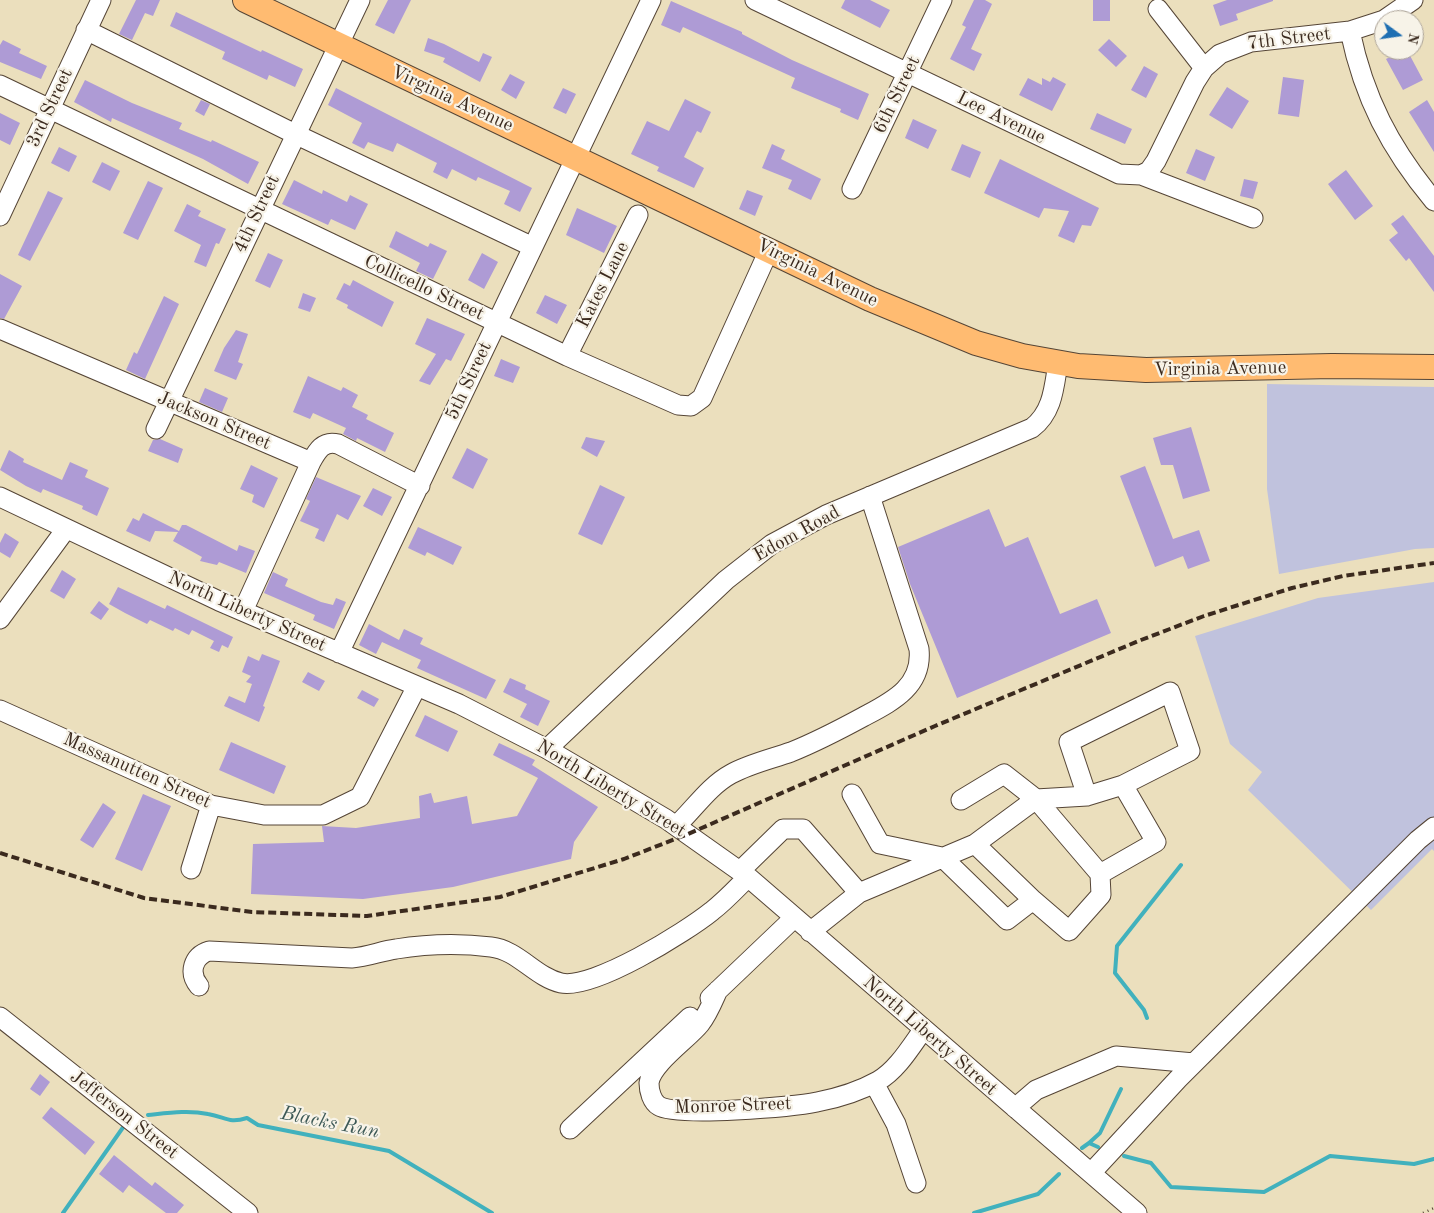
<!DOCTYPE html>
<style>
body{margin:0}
#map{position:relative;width:1434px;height:1213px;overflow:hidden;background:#ebdfbd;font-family:"Old Standard TT",serif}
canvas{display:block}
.north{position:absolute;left:1374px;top:10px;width:50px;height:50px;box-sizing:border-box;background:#f7f3e8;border:1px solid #aca397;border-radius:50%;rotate:104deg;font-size:14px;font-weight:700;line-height:20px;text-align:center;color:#3b2a1e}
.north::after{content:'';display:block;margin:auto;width:18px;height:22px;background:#1f6fb2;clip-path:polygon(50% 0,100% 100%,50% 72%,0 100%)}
</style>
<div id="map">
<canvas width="1434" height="1213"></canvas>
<div class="north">N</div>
</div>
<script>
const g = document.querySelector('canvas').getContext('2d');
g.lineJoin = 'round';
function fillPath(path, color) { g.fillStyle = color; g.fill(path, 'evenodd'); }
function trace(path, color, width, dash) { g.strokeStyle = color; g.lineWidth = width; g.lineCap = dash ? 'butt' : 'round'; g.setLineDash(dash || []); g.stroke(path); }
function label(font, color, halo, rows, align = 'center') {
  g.font = font + ' "Old Standard TT",serif'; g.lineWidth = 4.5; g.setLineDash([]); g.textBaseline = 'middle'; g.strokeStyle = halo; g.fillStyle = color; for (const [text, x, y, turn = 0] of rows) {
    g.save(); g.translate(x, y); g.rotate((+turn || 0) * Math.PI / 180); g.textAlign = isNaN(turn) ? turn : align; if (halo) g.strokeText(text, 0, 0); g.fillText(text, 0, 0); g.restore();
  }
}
fillPath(new Path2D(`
 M1267,384L1434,387V548L1415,549L1279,574L1267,489Z
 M1434,582V851L1432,849L1371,910L1248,790L1262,772L1230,744L1195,636L1318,598Z`), '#c0c2dd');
trace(new Path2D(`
 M1147,1018L1144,1010L1115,973L1117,946L1181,865
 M148,1115C168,1113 188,1110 208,1114C226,1117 228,1124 247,1118L258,1125L389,1151L492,1213
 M1089,1143L1100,1133L1121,1089
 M1082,1148L1089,1143L1098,1147
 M1124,1156L1151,1163L1171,1187L1264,1192L1330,1156L1414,1164L1434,1159
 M63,1213L124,1126
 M974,1213L1038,1194L1059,1174`), '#41b1bd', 4);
fillPath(new Path2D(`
 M136,0H160L153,16L145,13L132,40L119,34Z
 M388,0H411L394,34L375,25Z
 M845,0H870L890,10L880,28L841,8Z
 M974,0H985L992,4L971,49L982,54L974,71L950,59L966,27L962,25Z
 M1093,0H1110V21H1093Z
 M1227,0H1273V1L1236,14L1238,20L1220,26L1213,5Z
 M671,1L742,32V34L792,60L869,94L858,120L840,112L841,109L791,88L795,78L683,27L680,33L661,25Z
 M176,12L261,52L262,50L303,69L295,87L269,75L267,80L222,59L225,52L170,26Z
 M428,38L444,44L479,62L483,53L492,57L480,82L443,62L445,58L424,51Z
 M1109,39L1127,56L1116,67L1098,50Z
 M3,40L21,49L19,53L47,66L41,79L0,62V45Z
 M1404,50H1407L1423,80L1403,90L1386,59Z
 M1144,66L1158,74L1146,98L1131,90Z
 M510,74L525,82L516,99L501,90Z
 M1053,77L1066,84L1052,111L1019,95L1028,78L1042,85V78L1050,82Z
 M1283,77L1304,80L1299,117L1278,114Z
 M85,80L132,103L182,123L179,129L211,142L212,140L259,162L248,184L203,159L112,118L111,122L74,102Z
 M1227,87L1249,101L1232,129L1209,115Z
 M336,88L532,188L520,212L504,204L510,191L478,177L476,181L452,169L447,179L433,172L437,163L397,143L393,152L368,142L364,149L352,143L362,123L328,105Z
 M563,88L576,94L566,114L553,108Z
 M685,99L711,112L701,133L697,131L684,157L704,168L694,188L657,171L659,167L631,154L647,121L669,131Z
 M201,100L210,104L204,116L195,111Z
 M1427,100L1434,112V152L1409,112Z
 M0,113L20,123L10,145L0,140Z
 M1097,113L1132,129L1125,144L1090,129Z
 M913,119L937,130L928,149L905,138Z
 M772,144L785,150L781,159L821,179L811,200L788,189L792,180L762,168Z
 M962,144L981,152L970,178L951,170Z
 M59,147L77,156L69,172L51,163Z
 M1196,149L1215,157L1205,181L1186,173Z
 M1000,159L1099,208L1091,226L1082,225L1074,243L1058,236L1069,211L1044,208L1039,218L984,193Z
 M102,162L120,171L110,191L92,182Z
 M1346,170L1373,206L1355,220L1328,184Z
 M1244,179L1258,182L1253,199L1240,196Z
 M294,180L322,194L323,190L347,202L350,195L368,204L355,230L331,219L328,225L282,204Z
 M148,181L163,188L138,240L123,233Z
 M747,190L763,196L755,216L739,209Z
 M48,191L63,198L30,261L18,255Z
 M187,204L201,211L198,216L226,229L219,244L216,243L206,267L194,262L201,245L174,231Z
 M577,208L617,226L604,253L566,235Z
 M1403,215L1434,256V292L1409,258L1406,261L1389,240L1398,233L1391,224Z
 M396,231L428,247L430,243L447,251L433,279L416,271L420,263L389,247Z
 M268,253L283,260L270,288L255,281Z
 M482,253L498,262L484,289L468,280Z
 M0,274L22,286L4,319L0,318Z
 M353,280L394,302L382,327L347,308L348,305L336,299L344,283L350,286Z
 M303,293L316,298L310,312L298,308Z
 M545,295L567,305L557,324L536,313Z
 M164,296L179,304L145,379L126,370L134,352L137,354Z
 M427,318L465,334L451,361L446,359L430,385L419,381L436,354L415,344Z
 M236,330L248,334L238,362L243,364L236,380L214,371L224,348Z
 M501,359L520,367L513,383L494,376Z
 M308,376L341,391L343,387L358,395L352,407L368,415L366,419L394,433L385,452L357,438L356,441L343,434L346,428L313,413L310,419L293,412Z
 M205,388L228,398L222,412L199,402Z
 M1191,427L1210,491L1183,499L1173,465H1161L1153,438Z
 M586,437L605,441L597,457L581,448Z
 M160,439L183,449L178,463L148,451L153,440Z
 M467,448L488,459L473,489L452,478Z
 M9,450L24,459L23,462L62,480L70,462L88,470L85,477L109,488L97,516L82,509L83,506L43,489L41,493L26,486L0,470Z
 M251,465L278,478L264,508L252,502L254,495L240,489Z
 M1145,466L1173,539L1199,530L1210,561L1188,569L1183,556L1155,567L1120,476Z
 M316,477L361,496L348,520L337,514L324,542L315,538L319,529L300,521L310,501L306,499Z
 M600,485L625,497L602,545L578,534Z
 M373,488L392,497L382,516L363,506Z
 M989,509L1005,547L1028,537L1060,614L1097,599L1111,633L957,698L910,584L898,547Z
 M143,513L179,531L182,525H186L237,551L239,545L255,551L246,573L219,562L217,565L200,561L202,557L173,541L178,532L155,531L150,542L126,531L133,518L139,521Z
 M418,527L462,547L453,565L427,552L425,556L408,548Z
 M5,533L19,542L10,558L0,552V543Z
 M62,570L76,579L64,599L50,591Z
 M273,572L288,579L285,586L321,602L333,605L336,598L346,602L334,629L313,620L315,615L264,593Z
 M118,587L165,609L167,605L233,637L228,648L222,645L219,652L210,648L214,641L192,630L189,635L175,628L173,631L150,620L147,624L125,613L109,604Z
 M99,601L109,609L101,620L90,613Z
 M369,624L399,640L404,629L423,638L420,644L496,680L486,699L417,668L421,660L382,642L376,654L359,645Z
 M262,654L280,661L263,706L265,707L259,722L224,706L229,696L245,703L252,684L246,682L251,676L242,672L248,656L259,661Z
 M308,672L325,681L319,691L302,682Z
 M510,678L526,685L525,689L550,701L538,726L520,717L527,704L503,692Z
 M362,690L379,699L374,707L357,698Z
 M425,715L458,731L448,752L415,736Z
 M231,742L286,766L274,794L219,770Z
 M499,743L535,760L532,765L598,807L574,842L571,859L453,887L363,899L251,894L253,844L324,842L322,826L356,828L420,818L419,796L431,793L434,803L467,796L472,824L517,816L538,778L493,755Z
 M143,794L171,806L142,871L115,859Z
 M103,803L116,812L93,848L80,840Z
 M40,1074L50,1082L40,1096L30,1089Z
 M51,1107L95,1142L85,1155L42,1118Z
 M114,1155L152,1186L155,1182L184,1205L177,1213H166L129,1185L123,1193L99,1174Z`), '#ae9bd5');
const minor = new Path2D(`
 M755,0L1119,174L1141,175L1253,218
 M1158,9L1204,68
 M1384,20L1413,0
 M86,30L295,134L533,247
 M1350,31C1364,98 1390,148 1434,201
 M0,85L567,356L678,405L691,406L702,398L769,250
 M1141,175L1149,171L1156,161L1195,82L1204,68L1220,54L1251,42L1350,31L1384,20
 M852,189L942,0
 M0,216L101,0
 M0,329L311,462
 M567,356L638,215
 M156,429L360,0
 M0,497L219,601L459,704L547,749L666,819L748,877L1137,1213
 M243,611L311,462C317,451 323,440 338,444L420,486
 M0,619L66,529
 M339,653L651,0
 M0,710L211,805L264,815H323L360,797L417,686
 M547,749L726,580L772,544L826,515L1032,428C1053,412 1054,387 1058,363
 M852,794L880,844L942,857L1007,920L1033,900L975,844
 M961,800L1004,774L1036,799L1100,874
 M676,826C694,809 709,786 731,774C749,764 771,759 791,752C816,742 839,730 863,717C891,702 923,687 919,649L870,496
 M191,869L211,805
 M740,871L783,829H803L859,893
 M1033,900L1069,931L1101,895L1100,874L1156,842L1123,785
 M810,932L859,893L975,844L1036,799L1087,796L1123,785L1190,751L1170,692L1069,742L1087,796
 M199,986C188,973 193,956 209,951L352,958C368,957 381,951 396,949C427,944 459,943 491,947C518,950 535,977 561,983C593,990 686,932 712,911C725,901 736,889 748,877
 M718,990C713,1001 708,1014 700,1024C688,1039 651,1064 649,1083C649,1091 652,1102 659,1106C676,1117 794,1107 817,1102C838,1098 860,1091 878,1081C897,1070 910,1048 923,1030
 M710,998L794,918
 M0,1017L248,1213
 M874,1083L896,1124L916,1183
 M1015,1108L1036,1090L1116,1056L1194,1063
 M570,1129L690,1017
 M1091,1173L1178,1079L1418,840L1434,827`);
const major = new Path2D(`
 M245,0L870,299L976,343L1022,356L1078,366L1146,370L1332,366L1434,367`);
trace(minor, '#554536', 21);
trace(major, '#554536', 26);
trace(new Path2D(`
 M1423,1213L1434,1208`), '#554536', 2.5, [1, 4]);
trace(minor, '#fff', 19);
trace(major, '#ffbb71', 24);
trace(new Path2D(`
 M0,853L144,898L252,912L367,916L500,897L624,859L688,834L935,726L1141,640L1204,616L1292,588L1343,576L1434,563`), '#3b2a1e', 4, [8, 4]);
label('19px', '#3b2a1e', '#f7f3e8', [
 ["7th Street",1289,39,-7],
 ["6th Street",897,95,-64],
 ["Virginia Avenue",452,99,25],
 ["3rd Street",50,108,-65],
 ["Lee Avenue",1001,118,26],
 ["4th Street",257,214,-65],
 ["Virginia Avenue",817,273,26],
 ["Kates Lane",603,285,-63],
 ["Collicello Street",424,288,25],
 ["Virginia Avenue",1220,369,-1],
 ["5th Street",469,381,-65],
 ["Jackson Street",214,421,23],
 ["Edom Road",797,534,-29],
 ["North Liberty Street",247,612,24],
 ["Massanutten Street",137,771,24],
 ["North Liberty Street",611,789,31],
 ["North Liberty Street",930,1036,41],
 ["Monroe Street",733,1106,-2],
 ["Jefferson Street",124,1115,38]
]);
label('italic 20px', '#3d5956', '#f7f3e8', [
 ["Blacks Run",330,1123,11]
]);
</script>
